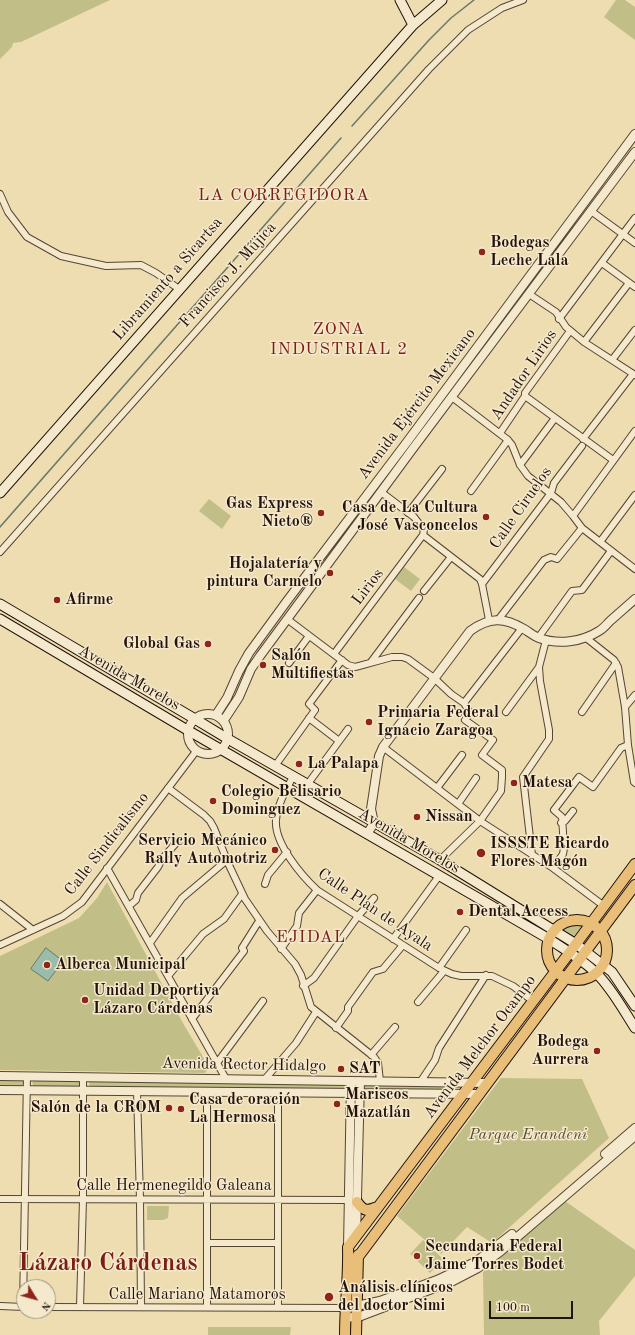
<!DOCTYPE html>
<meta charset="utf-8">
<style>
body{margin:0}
#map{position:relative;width:635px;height:1335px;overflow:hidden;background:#efddb2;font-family:"Old Standard TT",serif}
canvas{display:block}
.north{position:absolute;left:16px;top:1279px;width:40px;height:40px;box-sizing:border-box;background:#f5e9cd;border:1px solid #a1937f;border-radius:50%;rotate:127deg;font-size:11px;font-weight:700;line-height:16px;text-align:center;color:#221209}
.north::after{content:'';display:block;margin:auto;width:14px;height:18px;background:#8f2418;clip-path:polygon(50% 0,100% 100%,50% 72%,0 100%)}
.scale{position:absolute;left:489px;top:1301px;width:84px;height:18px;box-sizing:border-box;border:2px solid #221209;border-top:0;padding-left:5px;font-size:12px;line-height:14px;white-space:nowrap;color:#221209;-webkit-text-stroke:3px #f5e9cd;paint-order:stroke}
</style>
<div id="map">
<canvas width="635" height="1335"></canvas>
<div class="north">N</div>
<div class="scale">100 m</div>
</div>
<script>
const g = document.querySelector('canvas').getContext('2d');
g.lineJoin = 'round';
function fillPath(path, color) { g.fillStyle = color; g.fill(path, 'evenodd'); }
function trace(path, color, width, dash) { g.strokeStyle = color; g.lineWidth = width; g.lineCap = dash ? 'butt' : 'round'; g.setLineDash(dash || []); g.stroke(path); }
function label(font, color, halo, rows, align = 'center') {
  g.font = font + ' "Old Standard TT",serif'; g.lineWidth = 3; g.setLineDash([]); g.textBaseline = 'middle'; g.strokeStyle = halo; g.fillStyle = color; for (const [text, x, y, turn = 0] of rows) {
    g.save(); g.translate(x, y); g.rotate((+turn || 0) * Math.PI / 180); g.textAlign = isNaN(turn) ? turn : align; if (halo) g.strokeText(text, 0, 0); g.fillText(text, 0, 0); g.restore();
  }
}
fillPath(new Path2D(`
 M0,0H110L21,42L13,43L12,47L0,59Z
 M616,0H625L635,7V40L604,17Z
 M209,499L231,516L222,529L199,511Z
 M404,567L420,579L411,591L395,579Z
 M107,882L184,1025L209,1067L205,1073L0,1070V956L79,918L97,898Z
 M576,925L582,926L573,937L562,929L567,927Z
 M501,1078L582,1079L609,1138L492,1243L467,1227L441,1254L397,1216Z
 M0,1079L22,1080L24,1083L22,1086L0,1085Z
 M34,1080H79L81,1081V1085L79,1086H34L32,1083Z
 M90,1080L346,1085L347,1087L345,1090L90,1086L89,1083Z
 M362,1085L454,1086V1087L453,1090L364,1088Z
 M565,1201L635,1250V1276L599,1321L600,1335H484L483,1272Z
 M147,1206H169L168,1218L163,1220H147Z
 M423,1240L443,1259L430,1273L410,1254Z
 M208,1327H291L290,1335H208Z`), '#c1bf87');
const water = new Path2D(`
 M46,948L63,961L48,981L31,969Z`);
fillPath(water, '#9abcab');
trace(water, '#6a786a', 1);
trace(new Path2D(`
 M352,126L429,40L451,18L474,0
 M0,527L341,138`), '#6a786a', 1.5);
const minor = new Path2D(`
 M0,194L8,212L27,237L61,256L106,266L141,265L156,273L179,289
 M591,211L635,243
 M602,263L635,287
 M529,294L556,312L566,327L584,342L635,375
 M559,319L635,218
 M584,342L629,283
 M612,360L635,330
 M525,396L613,460
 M452,397L508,440L512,445L520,465L528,476L561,502L573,516L582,528L635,569
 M500,433L525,396V393L570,331
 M583,439L633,374
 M520,465L555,418
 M471,491L508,440
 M381,492L414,517L424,530L423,535L480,579L482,584L489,620
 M408,513L442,469
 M573,516L635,431
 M600,542L635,495
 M0,552L429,69L468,30L502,8L523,0
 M482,584L551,493L554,483L582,446
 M424,591L451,557
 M287,619L348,665L355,667L359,666L392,657H402L408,659L434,678L451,694L464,703L470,713L465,720L493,740L482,755L502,770V777L501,791L480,821L440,860
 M498,620L544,560L551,557L557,559L582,528
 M585,637L614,660L618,667L625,707L628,745L634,782L635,783
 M538,638L572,591L582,590L611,551
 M334,654L423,535
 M371,662L419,598
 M289,663L309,636
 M464,703L522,628
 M625,707L635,695
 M506,712L539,667
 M582,712L616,663
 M309,718L339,741
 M383,747L480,821L553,868L604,906
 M275,766L315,710L309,704L342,660
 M293,777C286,789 277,805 276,820C274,843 301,875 317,890L439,968L452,974L461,976H492L513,986L533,1001
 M307,785L348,729
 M168,788L204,815L210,821L214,828L228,863L245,899L267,931L295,964L301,975L311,1007L374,1057L378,1063L380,1081
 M437,788L462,755
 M458,804L476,778
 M561,823L565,821L573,811
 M532,855L523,777L549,739V730L540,681L539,667L546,640
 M107,868L226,1079
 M553,868L563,854L564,848L562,817L554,810L579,777L593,787L621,748L628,745
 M265,884L268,875L287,852
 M0,904L33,930
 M129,906L136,900L138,893L158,867L162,859L177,842
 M393,939L439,876
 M150,943L182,898L227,860
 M0,945L63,916L82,902L197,750
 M281,949L297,926L299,913L317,890
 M439,968L466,930
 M168,976L203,934L224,919L242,894
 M303,986L314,978L358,916L374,898
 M418,1002L444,971
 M192,1019L244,951L242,948L259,921
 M336,1028L348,1011V1007L373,972L383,969L403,945
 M371,1055L395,1027
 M217,1063L263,1001
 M265,1079L296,1043L316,1012
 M421,1081L435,1060L439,1048L486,975
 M137,1091L140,1200L141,1307
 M207,1092V1307
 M0,1199L348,1200
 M207,1243H278
 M0,1306L24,1307
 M23,1307L27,1076
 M48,1307L345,1308
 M80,1307L83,1199V1077
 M278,1308V1092`);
const tertiary = new Path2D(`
 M188 734a20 20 0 1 1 40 0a20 20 0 1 1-40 0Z
 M216,715L227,698L239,671L249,653L287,601L407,442L635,134
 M224,720L239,697L251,669L260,656L414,447L635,152
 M367,834L374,823L371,809L379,756L383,747L470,631C489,617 504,617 524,629C529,632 534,636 539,638C558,645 582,642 599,631C603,629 606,625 610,621C618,614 627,606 635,599
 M0,1076L487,1083
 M0,1090L480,1094
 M605,1154L635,1128
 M356,1237L360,1081
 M348,1247L351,1081
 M351,1307L380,1301L437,1280L477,1261L512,1234
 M345,1318L361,1316L453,1281L478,1268L501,1251L635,1136`);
const secondary = new Path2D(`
 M400,0L413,25
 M0,493L413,25L442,0
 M0,604L195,719L228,739L440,860L576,944L612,972L635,1006
 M0,619L189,731L549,939C565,950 582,959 596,973C611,987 624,1011 635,1028`);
const primary = new Path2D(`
 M547 950a30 30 0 1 1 60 0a30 30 0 1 1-60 0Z
 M357,1202C364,1212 367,1211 378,1207
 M348,1268L358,1257L635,885
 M345,1335C345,1305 349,1276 348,1247L570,952L635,864
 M356,1335L358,1255`);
trace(minor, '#554533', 8);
trace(tertiary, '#554533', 10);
trace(secondary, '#221209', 11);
trace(primary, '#221209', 12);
trace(minor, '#f5e9cd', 6);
trace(tertiary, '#f5e9cd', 8);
trace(secondary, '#f5e9cd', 9);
trace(primary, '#e8be79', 10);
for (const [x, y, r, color] of [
 [482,252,4,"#8f2418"],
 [321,513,4,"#8f2418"],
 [486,517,4,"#8f2418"],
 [330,573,4,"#8f2418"],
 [57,600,4,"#8f2418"],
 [208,644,4,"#8f2418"],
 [263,665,4,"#8f2418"],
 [369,722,4,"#8f2418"],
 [299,764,4,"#8f2418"],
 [514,783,4,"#8f2418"],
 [213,801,4,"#8f2418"],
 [417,817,4,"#8f2418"],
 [275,850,4,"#8f2418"],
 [481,853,5,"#8f2418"],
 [460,912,4,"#8f2418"],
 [47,965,4,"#8f2418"],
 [85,1000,4,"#8f2418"],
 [597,1051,4,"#8f2418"],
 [341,1069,4,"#8f2418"],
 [337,1104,4,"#8f2418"],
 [169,1108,4,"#8f2418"],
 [181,1109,4,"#8f2418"],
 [417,1256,4,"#8f2418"],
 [329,1297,5,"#8f2418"]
]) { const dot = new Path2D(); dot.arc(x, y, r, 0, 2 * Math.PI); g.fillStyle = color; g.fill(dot); trace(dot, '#f5e9cd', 1.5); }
label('bold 16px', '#221209', '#f5e9cd', [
 ["Bodegas",490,243],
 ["Leche Lala",490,261],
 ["Gas Express",313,504,"right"],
 ["Nieto®",313,522,"right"],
 ["Casa de La Cultura",478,508,"right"],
 ["José Vasconcelos",478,526,"right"],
 ["Hojalatería y",322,564,"right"],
 ["pintura Carmelo",322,582,"right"],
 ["Afirme",65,600],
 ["Global Gas",200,644,"right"],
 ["Salón",271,656],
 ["Multifiestas",271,674],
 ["Primaria Federal",377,713],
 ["Ignacio Zaragoa",377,731],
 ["La Palapa",307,764],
 ["Matesa",522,783],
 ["Colegio Belisario",221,792],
 ["Dominguez",221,810],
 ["Nissan",425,817],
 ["Servicio Mecánico",267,841,"right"],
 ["Rally Automotriz",267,859,"right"],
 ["ISSSTE Ricardo",490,844],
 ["Flores Magón",490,862],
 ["Dental Access",468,912],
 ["Alberca Municipal",55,965],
 ["Unidad Deportiva",93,991],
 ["Lázaro Cárdenas",93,1009],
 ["Bodega",589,1042,"right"],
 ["Aurrera",589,1060,"right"],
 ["SAT",349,1069],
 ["Mariscos",345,1095],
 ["Mazatlán",345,1113],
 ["Casa de oración",189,1100],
 ["La Hermosa",189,1118],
 ["Salón de la CROM",161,1108,"right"],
 ["Secundaria Federal",425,1247],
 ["Jaime Torres Bodet",425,1265],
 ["Análisis clínicos",338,1288],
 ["del doctor Simi",338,1306]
], 'left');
label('16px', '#221209', '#f5e9cd', [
 ["Francisco J. Mújica",228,275,-48],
 ["Libramiento a Sicartsa",168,279,-49],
 ["Andador Lirios",524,375,-56],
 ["Avenida Ejército Mexicano",417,404,-53],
 ["Calle Ciruelos",521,508,-55],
 ["Lirios",368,587,-53],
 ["Avenida Morelos",129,678,30],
 ["Avenida Morelos",409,841,30],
 ["Calle Sindicalismo",107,844,-52],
 ["Calle Plan de Ayala",375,910,34],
 ["Avenida Melchor Ocampo",480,1047,-53],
 ["Avenida Rector Hidalgo",244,1065,1],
 ["Calle Hermenegildo Galeana",174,1186],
 ["Calle Mariano Matamoros",197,1295]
]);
label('italic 16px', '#5a4f35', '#f5e9cd', [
 ["Parque Erandeni",528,1135]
]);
g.letterSpacing = '1px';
label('17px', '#7a1f14', '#f5e9cd', [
 ["LA CORREGIDORA",284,196],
 ["ZONA",339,330],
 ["INDUSTRIAL 2",339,350],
 ["EJIDAL",311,938]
]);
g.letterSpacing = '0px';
label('bold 24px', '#7a1f14', '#f5e9cd', [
 ["Lázaro Cárdenas",108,1264]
]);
</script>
